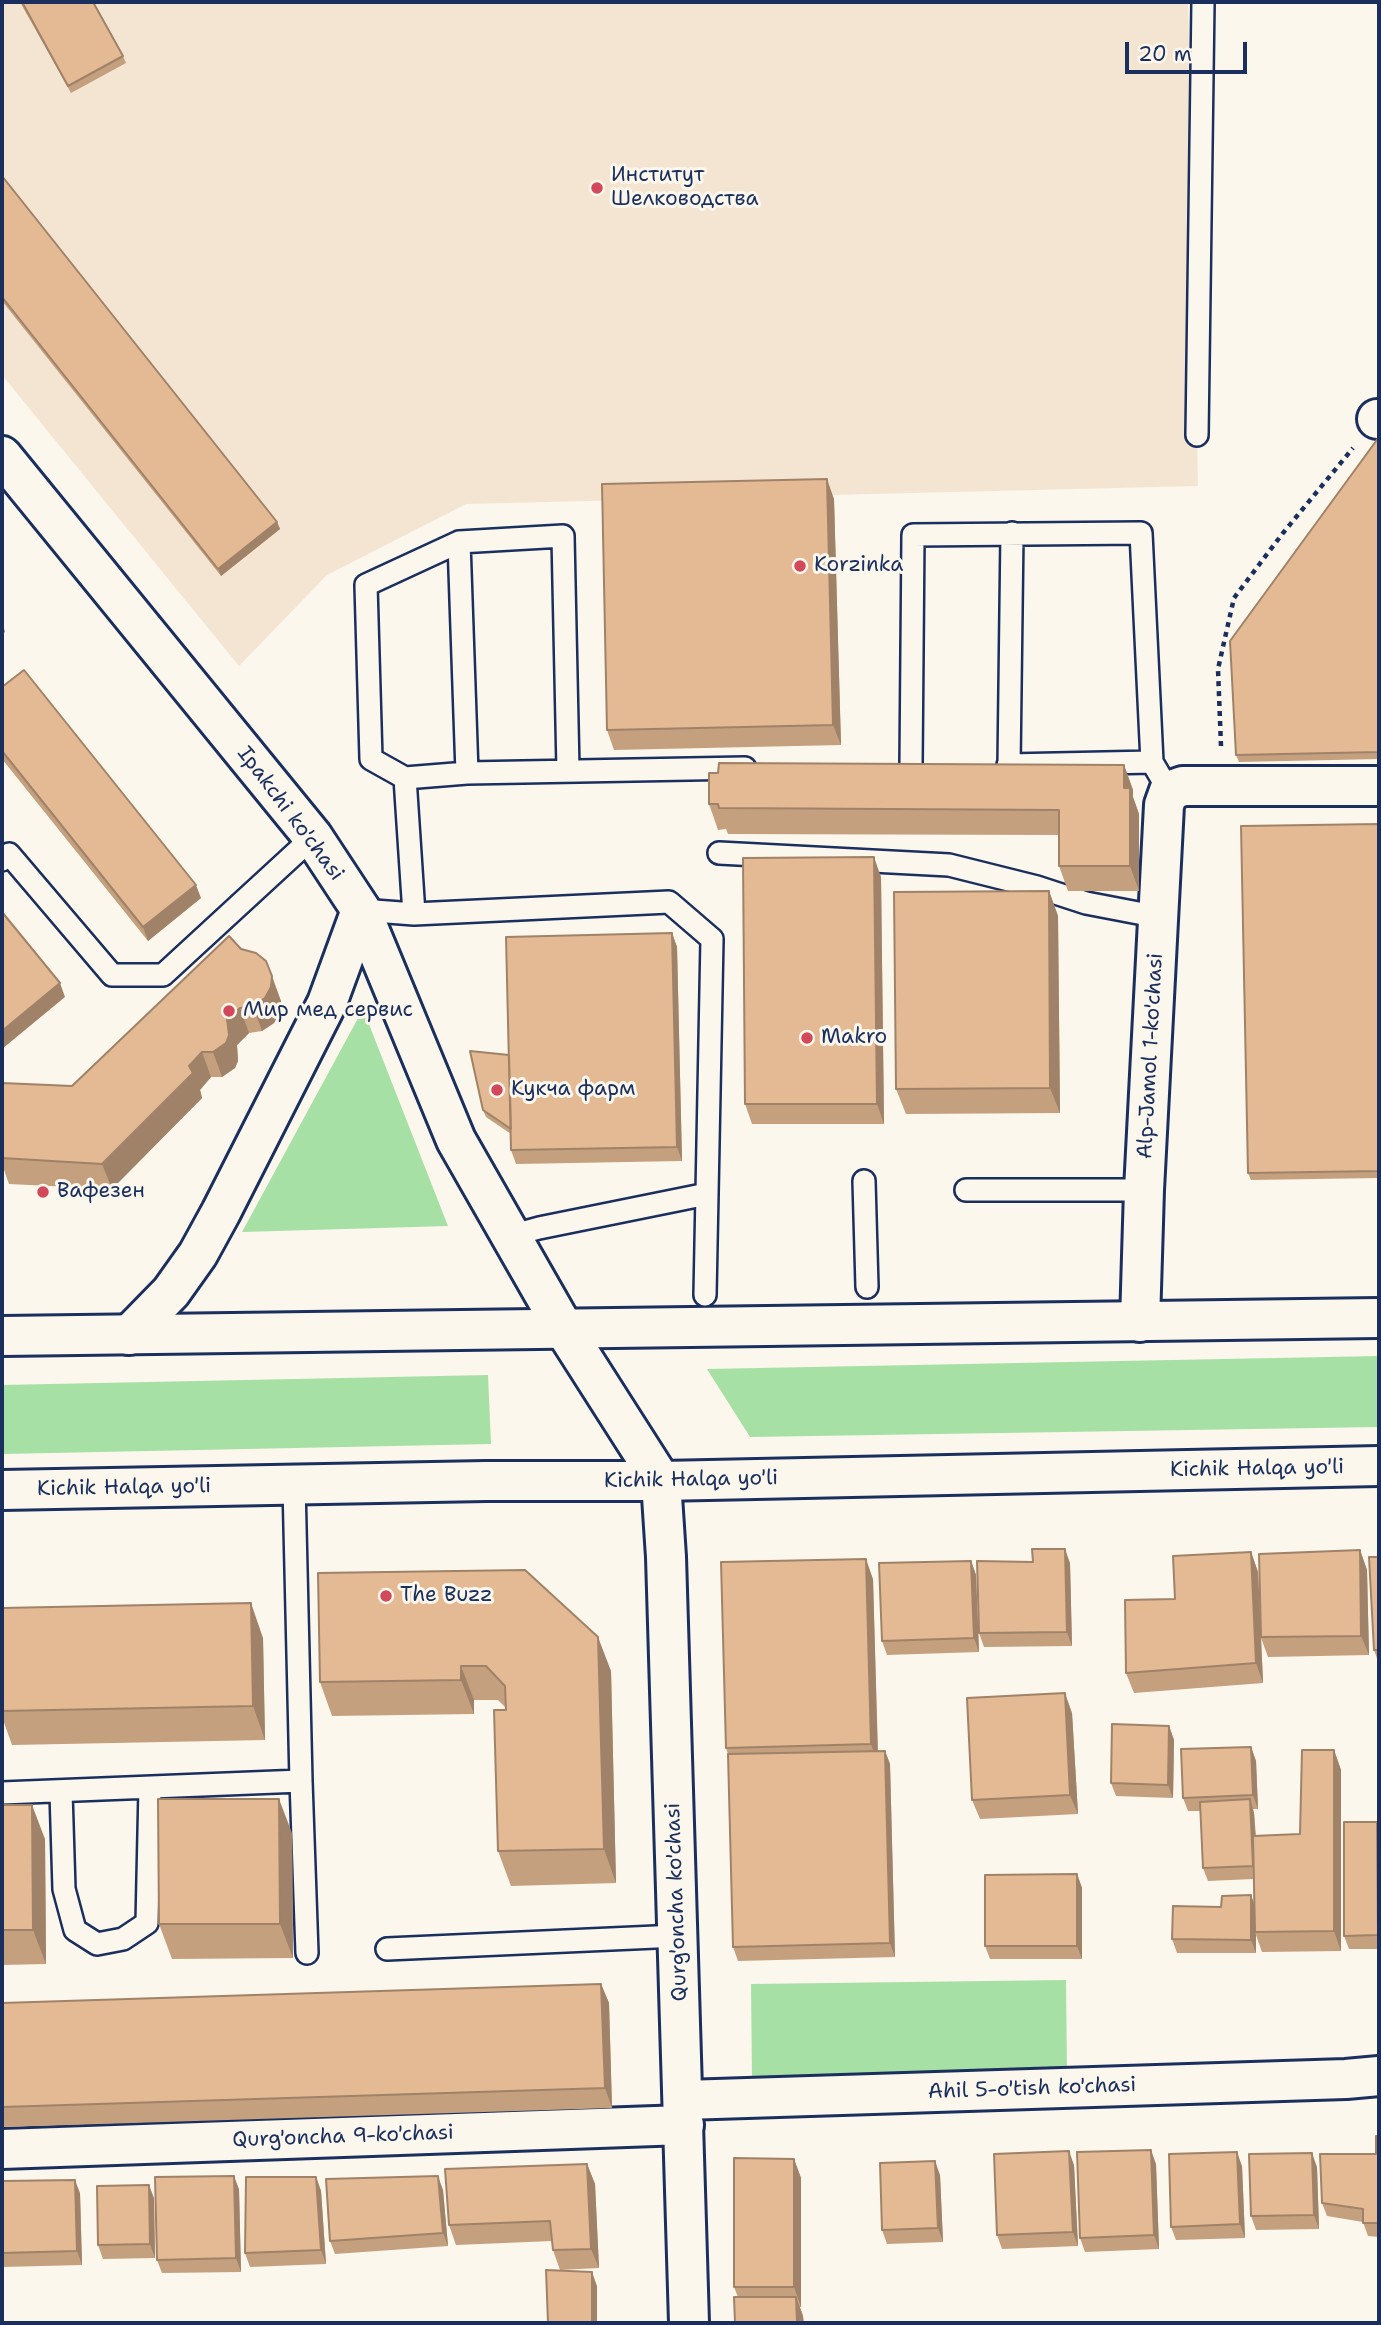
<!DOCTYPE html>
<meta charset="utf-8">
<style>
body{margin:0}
#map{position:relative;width:1381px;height:2325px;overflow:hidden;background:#fbf7ec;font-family:"Shantell Sans",sans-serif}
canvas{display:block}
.frame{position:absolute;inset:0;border:4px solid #1b2f5e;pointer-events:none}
.scale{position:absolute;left:1125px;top:42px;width:122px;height:32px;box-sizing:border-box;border:4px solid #1b2f5e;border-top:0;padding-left:9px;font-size:21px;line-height:24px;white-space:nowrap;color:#1b2f5e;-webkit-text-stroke:5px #fbf7ec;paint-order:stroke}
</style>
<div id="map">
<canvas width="1381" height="2325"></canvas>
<div class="frame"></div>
<div class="scale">20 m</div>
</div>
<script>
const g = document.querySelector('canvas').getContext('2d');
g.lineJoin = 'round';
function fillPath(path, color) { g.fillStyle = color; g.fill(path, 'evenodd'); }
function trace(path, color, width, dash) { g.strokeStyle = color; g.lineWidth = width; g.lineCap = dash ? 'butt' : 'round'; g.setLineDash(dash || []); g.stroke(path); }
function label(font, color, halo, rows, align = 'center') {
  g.font = font + ' "Shantell Sans",sans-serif'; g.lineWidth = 6; g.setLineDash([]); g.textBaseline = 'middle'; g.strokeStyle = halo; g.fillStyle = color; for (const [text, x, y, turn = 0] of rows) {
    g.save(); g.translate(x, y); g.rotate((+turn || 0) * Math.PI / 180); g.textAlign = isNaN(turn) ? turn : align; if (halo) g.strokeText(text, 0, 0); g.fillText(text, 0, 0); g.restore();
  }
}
fillPath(new Path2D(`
 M2,2H1188L1198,486L466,504L327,575L239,666L2,375Z`), '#f4e5d2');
fillPath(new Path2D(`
 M363,1009L448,1226L242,1232Z
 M1379,1356V1427L750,1437L707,1369Z
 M488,1375L491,1444L2,1454V1385Z
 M1066,1980L1067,2074L752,2078L751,1984Z`), '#a7e0a4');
const service = new Path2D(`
 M1197,435L1203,2
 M1008,765L1152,762
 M1009,765L1012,533
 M911,766L913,535L1141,533L1152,762L1169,791
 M467,773L745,768
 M405,778L371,759L366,585L459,542L563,536L568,770
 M719,853L949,865L1037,887L1086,903L1159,917
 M2,860L9,854L112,975H163L313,837
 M361,910L414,914L669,902L712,939L705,1295
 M414,914L405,778L467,773L459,542
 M864,1181L867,1287
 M966,1190H1144
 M510,1236L539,1228L707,1194
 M301,1781L307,1953
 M61,1792L64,1889L75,1930L97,1944L123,1939L147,1923L150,1788
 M2,1793L301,1781L294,1485
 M387,1949L678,1936`);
const minor = new Path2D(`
 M1377,419H1379
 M1140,1322L1144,1190L1164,805L1169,791L1183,786H1379
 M684,2100L1346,2079L1379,2076
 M2,2149L684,2125`);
const tertiary = new Path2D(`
 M661,1481L666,1557L689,2323`);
const secondary = new Path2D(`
 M2,456L313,837L361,910L456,1140L564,1329L661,1481
 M129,1335L171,1292L198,1254L221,1212L327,1003L361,910`);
const trunk = new Path2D(`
 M2,1336L1379,1318
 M2,1490L486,1481H661L1379,1466`);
trace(service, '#1b2f5e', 26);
trace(minor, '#1b2f5e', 44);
trace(tertiary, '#1b2f5e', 44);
trace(secondary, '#1b2f5e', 44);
trace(trunk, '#1b2f5e', 44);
trace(new Path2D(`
 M1221,746L1218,669L1234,598L1283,533L1353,448`), '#1b2f5e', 4.5, [5, 5]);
trace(service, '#fbf7ec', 21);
trace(minor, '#fbf7ec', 38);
trace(tertiary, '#fbf7ec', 38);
trace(secondary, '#fbf7ec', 38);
trace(trunk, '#fbf7ec', 38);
fillPath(new Path2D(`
 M20,2H93L123,56L126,63L71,93Z
 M2,176L277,522L280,529L221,576L2,301Z
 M1379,437V759L1239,762L1236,755Z
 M834,499L841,745L614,750L607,730Z
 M2,687L201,898L148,941L2,759Z
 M1124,765L1133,790V797L1139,814V891H1068L1059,866V835L728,834L726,829L718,830L709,804Z
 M1379,824V1178L1251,1180L1248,1173Z
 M881,877L884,1124H752L745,1104Z
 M1049,891L1058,916L1060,1113L906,1114L896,1089Z
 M672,933L677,947L682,1161L516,1164L511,1150V1134L486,1117L483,1110L509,1055Z
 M241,949L281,1001L280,1012L274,1023L262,1031L249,1033L237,1045L238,1061L235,1068L222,1077H211L200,1090L202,1098L112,1189L9,1184L2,1164V1083L72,1086Z
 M1360,1550L1367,1570L1369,1655L1268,1657L1261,1638L1263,1683L1134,1693L1126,1673L1175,1599L1251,1552L1258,1572L1261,1632Z
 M1379,1557V1664L1374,1650Z
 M971,1561L976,1575L979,1652L887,1655L882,1641Z
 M1033,1562L1070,1563L1072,1646L984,1647L979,1633Z
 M318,1573L611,1671L616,1883L511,1886L498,1851L506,1710V1708L498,1700H474V1714L332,1716L320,1682Z
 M873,1579L878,1751H885L890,1764L895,1957L738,1961L733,1947L728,1754L726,1748Z
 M2,1608L263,1638L265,1740L12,1745L2,1717Z
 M1072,1713L1078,1814L980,1819L972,1800Z
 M1169,1726L1174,1740L1173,1798L1116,1796L1111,1783Z
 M1251,1747L1256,1761L1258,1809H1253L1254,1813L1256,1836L1300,1834L1334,1750L1341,1770V1951L1262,1952L1256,1935V1953H1177L1172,1939L1221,1907L1251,1895L1254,1904L1253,1879L1208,1881L1203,1868L1200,1811H1188L1183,1798Z
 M2,1805L45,1839L46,1964L2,1965Z
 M1379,1828V1949H1349L1344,1936Z
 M292,1833L293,1958L172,1959L159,1924Z
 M1077,1874L1082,1888V1959H990L985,1946Z
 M601,1984L609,2003L612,2108L2,2127V2003Z
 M1379,2136V2237L1368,2236L1363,2222L1327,2216L1322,2203L1376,2154Z
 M794,2159L801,2178V2307H800L803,2316L738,2297L734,2287Z
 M587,2164L595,2184L599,2268L560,2270L553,2250L552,2241L456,2245L449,2225Z
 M1156,2164L1159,2249L1085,2252L1080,2238Z
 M1074,2165L1078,2246L1002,2249L997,2235Z
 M1242,2166L1245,2238L1176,2240L1171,2227Z
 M1317,2167L1319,2229L1256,2230L1251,2216Z
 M940,2175L943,2242L887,2244L882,2230Z
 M316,2177L321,2191L326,2264L250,2267L245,2253Z
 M2,2181L80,2193L82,2265L2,2267Z
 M239,2189L241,2272L162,2273L157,2260Z
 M443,2190L448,2246L335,2254L330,2241Z
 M154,2198L155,2258L103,2259L98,2245Z`), '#c4a07f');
fillPath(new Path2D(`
 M827,479L834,499L841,745L833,725Z
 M277,522L280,529L221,576L218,569Z
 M2,625H3L5,632L2,634Z
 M1124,765L1133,790V797L1139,814V891L1130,866L1124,788Z
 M874,857L881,877L884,1124L877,1104Z
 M196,885L201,898L148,941L143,927Z
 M1049,891L1058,916L1060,1113L1050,1088Z
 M672,933L677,947L682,1161L677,1147Z
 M272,976L281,1001L280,1012L274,1023L262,1031L253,1006Z
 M60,983L65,997L2,1049V1031Z
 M240,1008L249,1033L237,1045L238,1061L235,1068L222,1077L213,1052L227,1019Z
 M202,1052L211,1077L200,1090L202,1098L112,1189L102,1164Z
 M1065,1549L1070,1563L1072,1646L1067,1632Z
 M1360,1550L1367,1570L1369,1655L1361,1636Z
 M1251,1552L1258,1572L1263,1683L1256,1663Z
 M866,1559L873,1579L878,1764L871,1744Z
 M971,1561L976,1575L979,1652L974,1638Z
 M251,1603L263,1638L265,1740L253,1706Z
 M598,1637L611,1671L616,1883L604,1849Z
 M461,1666L474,1700V1714L461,1680Z
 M1065,1693L1072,1713L1078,1814L1070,1795Z
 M1169,1726L1174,1740L1173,1798L1168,1785Z
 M1251,1747L1256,1761L1258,1809L1253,1795Z
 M1334,1750L1341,1770V1951L1334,1931Z
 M885,1751L890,1764L895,1957L890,1943Z
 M279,1799L292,1833L293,1958L280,1924Z
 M1250,1799L1254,1813L1258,1879L1253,1866Z
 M32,1805L45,1839L46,1964L33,1930Z
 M1377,1822L1379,1828V1938L1378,1935Z
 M1077,1874L1082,1888V1959L1077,1946Z
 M1251,1895L1256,1909L1255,1932L1256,1935V1953L1251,1940Z
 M601,1984L609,2003L612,2108L605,2088Z
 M1151,2150L1156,2164L1159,2249L1154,2235Z
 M1069,2151L1074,2165L1078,2246L1073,2232Z
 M1237,2152L1242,2166L1245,2238L1240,2224Z
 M1312,2153L1317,2167L1319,2229L1314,2215Z
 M794,2159L801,2178V2307L794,2287Z
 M935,2161L940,2175L943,2242L938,2228Z
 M587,2164L595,2184L599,2268L591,2249Z
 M234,2176L239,2189L241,2272L236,2258Z
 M438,2176L443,2190L448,2246L443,2233Z
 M316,2177L321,2191L326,2264L321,2250Z
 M75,2180L80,2193L82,2265L77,2251Z
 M149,2185L154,2198L155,2258L150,2244Z
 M592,2272L597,2286V2323H592Z
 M796,2297L803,2316L804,2323H797Z`), '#a08268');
const building = new Path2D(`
 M22,2H93L123,56L68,86Z
 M2,176L277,522L218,569L2,297Z
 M1379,437V752L1236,755L1230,641Z
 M827,479L833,725L607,730L602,484Z
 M24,670L196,885L143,927L2,751V687Z
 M719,763L1124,765V788H1130V866H1059V810L719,808L718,804H709V773H718Z
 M1379,824V1171L1248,1173L1241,826Z
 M874,857L877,1104H745L743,858Z
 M1049,891L1050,1088L896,1089L894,892Z
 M2,912L60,983L2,1031Z
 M672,933L677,1147L511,1150L506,937Z
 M229,936L241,949L256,953L266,961L272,976L271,987L265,998L253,1006L240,1008L227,1019L229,1035L226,1043L213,1052H202L189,1066L193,1073L102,1164L2,1158V1083L72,1086Z
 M470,1051L509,1055L511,1129L483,1110Z
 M1032,1549H1065L1067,1632L979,1633L977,1561L1033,1562Z
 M1360,1550L1361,1636L1261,1637L1259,1554Z
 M1251,1552L1256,1663L1126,1673L1125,1600L1175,1599L1173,1556Z
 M1369,1557H1379V1650H1374Z
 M866,1559L871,1744L726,1748L721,1562Z
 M971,1561L974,1638L882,1641L879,1563Z
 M525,1570L598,1637L604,1849L498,1851L494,1710H506L505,1686L486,1666H461V1680L320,1682L318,1573Z
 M251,1603L253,1706L2,1711V1608Z
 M1065,1693L1070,1795L972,1800L967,1698Z
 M1112,1724L1169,1726L1168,1785L1111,1783Z
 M1251,1747L1253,1795L1183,1798L1181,1749Z
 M1302,1750H1334V1931L1255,1932L1253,1836L1300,1834Z
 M885,1751L890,1943L733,1947L728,1754Z
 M158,1799H279L280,1924H159Z
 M1250,1799L1253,1866L1203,1868L1200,1802Z
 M2,1805H32L33,1930H2Z
 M1344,1822H1377L1378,1935L1344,1936Z
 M1077,1874V1946H985V1875Z
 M1251,1895V1940L1172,1939L1173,1906L1221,1907L1222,1896Z
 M601,1984L605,2088L2,2107V2003Z
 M1376,2136H1379V2223H1363V2209L1322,2203L1320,2154H1376Z
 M1151,2150L1154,2235L1080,2238L1077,2152Z
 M1069,2151L1073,2232L997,2235L994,2154Z
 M1237,2152L1240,2224L1171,2227L1169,2154Z
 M1312,2153L1314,2215L1251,2216L1249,2154Z
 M734,2158L794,2159V2287H734Z
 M935,2161L938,2228L882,2230L880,2163Z
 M587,2164L591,2249L553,2250L550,2221L449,2225L445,2169Z
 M234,2176L236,2258L157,2260L155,2177Z
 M438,2176L443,2233L330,2241L326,2179Z
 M246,2177H316L321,2250L245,2253Z
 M75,2180L77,2251L2,2253V2181Z
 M149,2185L150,2244L98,2245L97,2186Z
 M546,2270L592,2272V2323H548Z
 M734,2297H796L797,2323H735Z`);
fillPath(building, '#e4ba94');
trace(building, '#a08268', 2);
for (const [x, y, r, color] of [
 [597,188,7,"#d1495b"],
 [800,566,7,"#d1495b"],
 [229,1011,7,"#d1495b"],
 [807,1038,7,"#d1495b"],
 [497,1090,7,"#d1495b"],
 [43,1192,7,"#d1495b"],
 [386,1596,7,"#d1495b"]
]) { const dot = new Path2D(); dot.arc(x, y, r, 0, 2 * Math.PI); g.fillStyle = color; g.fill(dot); trace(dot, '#fbf7ec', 2.5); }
label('21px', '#1b2f5e', '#fbf7ec', [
 ["Институт",611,176],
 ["Шелководства",611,200],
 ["Korzinka",814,566],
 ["Мир мед сервис",243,1011],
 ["Makro",821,1038],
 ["Кукча фарм",511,1090],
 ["Вафезен",57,1192],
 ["The Buzz",400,1596]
], 'left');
label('21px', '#1b2f5e', '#fbf7ec', [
 ["Ipakchi ko'chasi",290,814,53],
 ["Alp-Jamol 1-ko'chasi",1151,1056,-87],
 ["Kichik Halqa yo'li",1257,1469,-1],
 ["Kichik Halqa yo'li",691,1480,-1],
 ["Kichik Halqa yo'li",124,1488,-1],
 ["Qurg'oncha ko'chasi",677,1902,-92],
 ["Ahil 5-o'tish ko'chasi",1032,2089,-2],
 ["Qurg'oncha 9-ko'chasi",343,2137,-2]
]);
</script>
